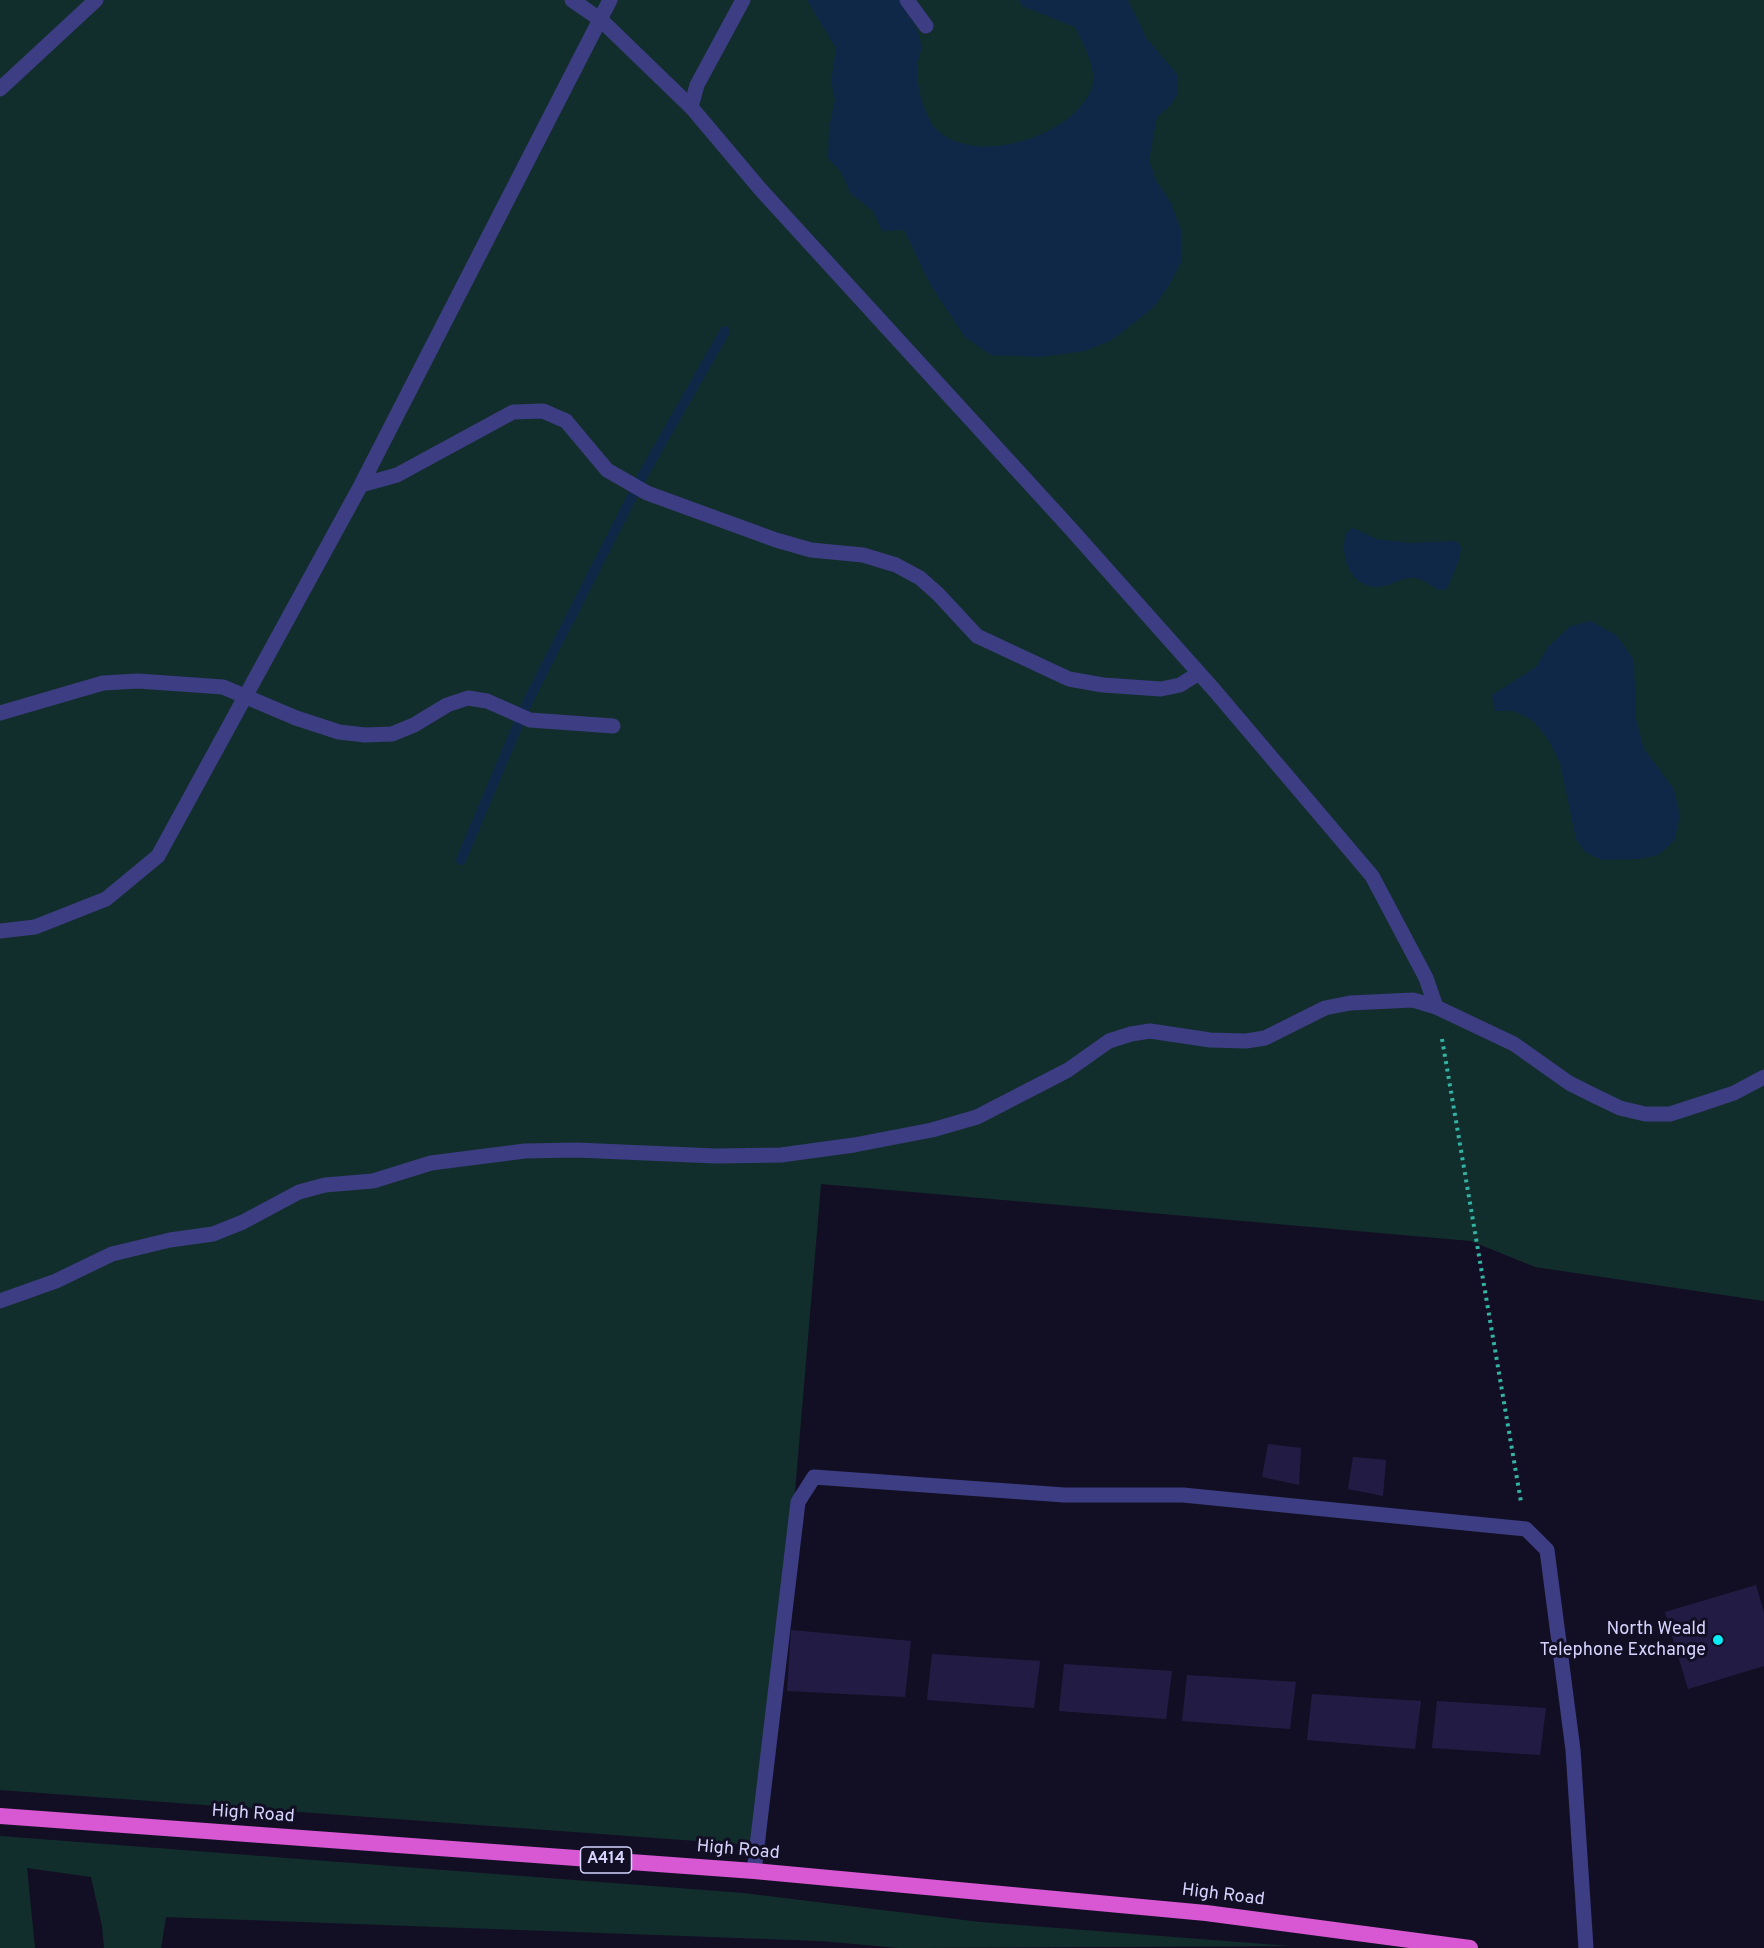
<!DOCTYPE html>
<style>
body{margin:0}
canvas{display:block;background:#120f24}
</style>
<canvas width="1764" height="1948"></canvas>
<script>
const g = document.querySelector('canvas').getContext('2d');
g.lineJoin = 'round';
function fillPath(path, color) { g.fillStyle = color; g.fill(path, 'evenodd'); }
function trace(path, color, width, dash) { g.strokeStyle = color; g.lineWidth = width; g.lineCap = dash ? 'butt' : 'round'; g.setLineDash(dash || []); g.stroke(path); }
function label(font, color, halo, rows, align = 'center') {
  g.font = font + ' Overpass,sans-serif'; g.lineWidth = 6; g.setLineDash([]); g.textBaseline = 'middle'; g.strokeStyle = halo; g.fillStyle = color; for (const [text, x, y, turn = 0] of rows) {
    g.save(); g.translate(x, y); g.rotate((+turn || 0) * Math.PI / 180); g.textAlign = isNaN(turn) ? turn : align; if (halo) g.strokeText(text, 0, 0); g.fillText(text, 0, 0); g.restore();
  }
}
fillPath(new Path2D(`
 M0,0H1764V1301L1535,1267L1471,1241L821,1184L765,1846L0,1790Z
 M0,1836L743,1893L980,1922L1290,1946L899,1948L821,1941L166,1917L161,1948H104L102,1926L91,1877L27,1868L35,1948H0Z`), '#122e2c');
fillPath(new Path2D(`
 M807,0H899C909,12 919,29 921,45C922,52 917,60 917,67C916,85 924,114 935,128C972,169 1081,136 1093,83C1096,66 1082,42 1075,27L1022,6L1019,0H1128L1147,39L1177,74L1178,93L1170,106L1157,117L1149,160L1156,180L1170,201L1181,229L1182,261L1168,287L1154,307L1112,340L1085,351L1039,357L991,355L965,337L931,286L904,230L882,231L873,211L851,194L841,172L828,158L829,128L835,100L831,81L836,48Z
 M1353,528L1376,539L1410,543L1456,541L1461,547L1460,557L1447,589L1439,590C1429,585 1421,576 1410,578C1399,579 1390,586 1379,587C1350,589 1339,554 1346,533Z
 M1591,621L1617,636L1634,660L1636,719L1644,749L1674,789L1680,816L1674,841L1658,855L1638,859L1602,860L1585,852L1576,839L1560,763L1548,739L1532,720L1514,711H1495L1492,695L1536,667L1548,647L1571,626Z`), '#0f2848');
trace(new Path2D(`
 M461,860L528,701L643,475L725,331`), '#0f2848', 10);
fillPath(new Path2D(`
 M1268,1444L1301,1448L1299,1485L1262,1477Z
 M1353,1457L1386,1460L1383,1496L1348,1489Z
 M1756,1585L1764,1613V1666L1688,1689L1665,1612Z
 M791,1630L911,1641L905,1697L787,1691Z
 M932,1654L1040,1661L1034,1708L927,1700Z
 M1064,1664L1172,1671L1166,1719L1059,1711Z
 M1187,1675L1296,1682L1290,1729L1182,1721Z
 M1312,1694L1421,1701L1415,1749L1307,1740Z
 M1437,1701L1546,1708L1540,1755L1432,1748Z`), '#221c45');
trace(new Path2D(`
 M1442,1039L1521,1502`), '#32b3a4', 4, [3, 4.5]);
trace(new Path2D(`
 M572,0L601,20L691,107L761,190L1070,528L1215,691L1372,876L1426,978L1436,1007
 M907,0L926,26
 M0,89L96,0
 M691,107L697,85L743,0
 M361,485L397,475L513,412L543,411L566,421L607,470L647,493L776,540L811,550L863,555L896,565L920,578L938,594L977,636L1069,679L1103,685L1161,689L1180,685L1199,673
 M0,713L103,683L138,681L223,687L296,718L339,732L365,735L392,734L414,725L447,705L468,698L487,701L530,720L613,726
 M0,931L35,927L106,899L158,856L361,485L610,0
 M0,1301L56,1281L112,1254L170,1240L213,1234L243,1222L299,1192L325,1185L373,1181L431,1163L525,1151L576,1150L716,1156L781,1155L854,1145L932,1130L977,1117L1068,1070L1109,1041L1131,1034L1150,1031L1210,1040L1246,1041L1265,1038L1325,1008L1350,1003L1413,1000L1436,1007L1514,1044L1569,1083L1595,1096L1620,1108L1645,1114H1670L1701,1104L1734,1093L1764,1077
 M754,1871L798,1502L814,1477L1064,1495H1183L1526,1529L1547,1550L1573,1750L1586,1948`), '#3c3d82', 15);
trace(new Path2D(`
 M0,1816L754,1871L1206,1913L1470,1948`), '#d858d3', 16);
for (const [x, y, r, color] of [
 [1718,1640,6,"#07ecf7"]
]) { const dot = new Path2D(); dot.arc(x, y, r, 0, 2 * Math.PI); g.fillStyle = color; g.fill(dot); trace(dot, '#120f24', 2); }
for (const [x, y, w] of [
 [606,1860,51]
]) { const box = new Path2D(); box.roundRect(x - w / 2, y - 13, w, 26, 4.5); g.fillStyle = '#120f24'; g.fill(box); trace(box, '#d6d4fe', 1.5); }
label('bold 16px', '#d6d4fe', null, [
 ["A414",606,1860]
]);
label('18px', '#d6d4fe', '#120f24', [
 ["North Weald",1706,1630],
 ["Telephone Exchange",1706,1651]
], 'right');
label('18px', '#d6d4fe', '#120f24', [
 ["High Road",253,1815,4],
 ["High Road",738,1851,5],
 ["High Road",1223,1896,7]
]);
</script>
